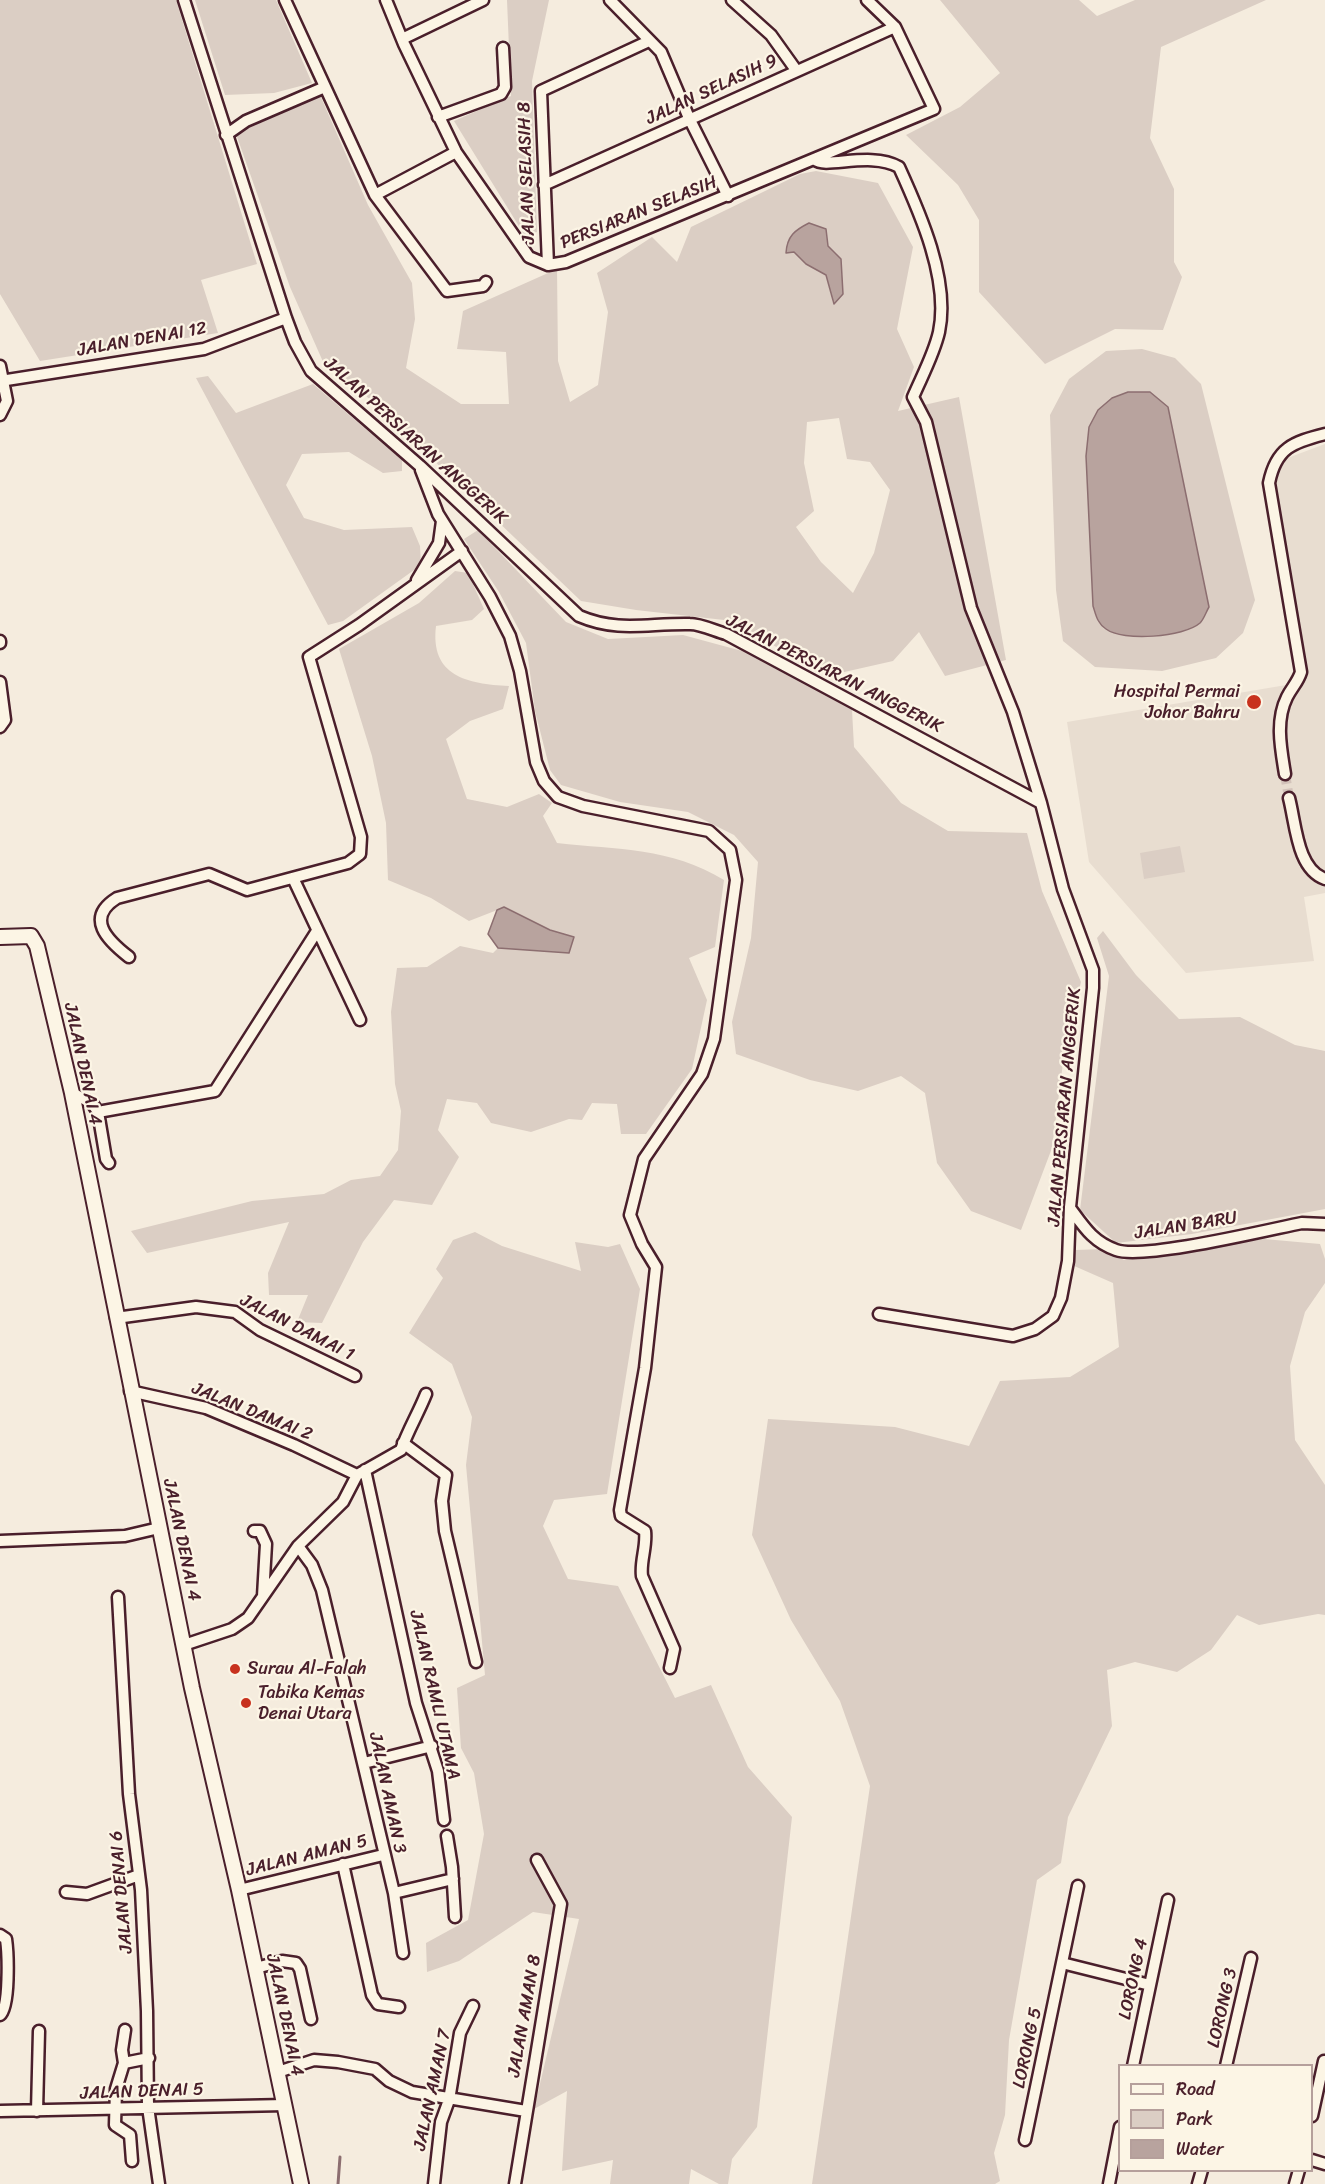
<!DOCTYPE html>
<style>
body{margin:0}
#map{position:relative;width:1325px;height:2184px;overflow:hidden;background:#f5ecde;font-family:Sriracha,sans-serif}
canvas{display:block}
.legend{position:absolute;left:1118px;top:2064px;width:195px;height:108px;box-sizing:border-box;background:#fcf5e5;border:2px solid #b59f9b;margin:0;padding:8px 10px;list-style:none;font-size:18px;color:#4a1f2b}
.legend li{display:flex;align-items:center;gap:12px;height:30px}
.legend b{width:30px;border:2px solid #b59f9b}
</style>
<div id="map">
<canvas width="1325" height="2184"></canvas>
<ul class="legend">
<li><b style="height:8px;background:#fcf5e5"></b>Road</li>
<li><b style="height:16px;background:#dbcec4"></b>Park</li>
<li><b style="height:16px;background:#b8a39e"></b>Water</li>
</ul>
</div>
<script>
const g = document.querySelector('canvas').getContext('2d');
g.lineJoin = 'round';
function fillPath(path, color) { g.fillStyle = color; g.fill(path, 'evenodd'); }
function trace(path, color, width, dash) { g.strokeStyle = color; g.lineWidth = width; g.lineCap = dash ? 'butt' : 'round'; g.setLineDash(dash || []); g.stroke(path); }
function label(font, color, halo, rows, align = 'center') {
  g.font = font + ' Sriracha,sans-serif'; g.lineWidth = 4.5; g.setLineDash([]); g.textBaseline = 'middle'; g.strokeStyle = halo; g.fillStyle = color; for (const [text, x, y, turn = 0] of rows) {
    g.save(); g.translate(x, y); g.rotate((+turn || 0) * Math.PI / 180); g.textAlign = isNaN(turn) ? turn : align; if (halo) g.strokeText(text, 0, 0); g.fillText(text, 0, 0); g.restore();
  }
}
fillPath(new Path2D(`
 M1325,444V893L1304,897L1314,961L1186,973L1089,862L1067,722L1298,683L1273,479L1285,459Z`), '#e8ddd0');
fillPath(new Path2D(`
 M0,0H176L257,264L201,280L218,333L40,361L0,294Z
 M195,0H276L312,83L274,93L225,95Z
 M507,0H549L532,81L537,232L525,236L454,121L511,96Z
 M940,0H1079L1097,16L1135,0H1266L1161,47L1150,138L1174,189V262L1182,277L1163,330L1115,329L1045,364L979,292V220L958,185L906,135L960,107L1000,73Z
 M320,95L368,205L412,283L415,319L406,368L461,404H509L506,352L457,349L463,311L557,269L558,361L570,402L598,385L608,312L597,273L652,237L677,262L691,227L800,174L816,171L878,183L913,247L897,329L914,367L898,411L959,397L1006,660L945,676L919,632L893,661L831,675L724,620L636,610L581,601L362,392L324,364L290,287L236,134ZM794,252L841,259L833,303L826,275L806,264ZM839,418L847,459L870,462L890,490L874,553L853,593L821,562L796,527L814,511L804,463L807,422Z
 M1142,349L1175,358L1201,384L1255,600L1243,633L1216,658L1162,671L1095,667L1063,641L1056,590L1050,415L1069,379L1106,351ZM1168,407L1180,472L1098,622L1093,606L1086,456Z
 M208,376L236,413L313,384L402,460V471L383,473L349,452L302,454L286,485L304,518L344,530L412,527L420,546L421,565L343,621L328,625L196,378Z
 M478,530L566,622L608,639L683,635L742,651L852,710L854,747L901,803L948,831L1027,833L1042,891L1081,982L1064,1055L1052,1148L1021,1230L971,1211L937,1163L925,1093L901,1076L858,1091L810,1080L736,1054L732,1022L751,938L758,862L734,835L688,812L620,802L561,785L550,770L535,711L526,643L499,592L464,539Z
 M455,571L468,573L484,609L472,620L436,626C430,676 467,684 509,686L503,709L470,721L446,739L467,799L507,807L539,794L552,803L543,816L557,843C618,850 670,847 724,880L715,947L689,958L707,1000L692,1069L646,1134H621L617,1104L592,1103L582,1120L569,1119L531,1132L491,1123L477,1103L447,1099L438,1130L459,1157L432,1205L394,1200L363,1242L322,1323L297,1322L308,1295H269L268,1273L289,1222L147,1253L131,1231L252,1201L324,1194L351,1180L380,1176L398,1150L401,1111L395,1084L391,1012L397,968L427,967L460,946L493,953L498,948L569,953L573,937L550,930L505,907L469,921L431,898L388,880L386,823L372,756L339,649L419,603Z
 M1180,846L1185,872L1144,879L1140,853Z
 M1103,931L1136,975L1179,1019L1240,1017L1295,1045L1325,1051V1209L1192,1234L1116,1243L1080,1210L1109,976L1097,938Z
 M475,1232L502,1246L581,1271L575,1242L608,1247L620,1244L640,1289L607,1494L554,1500L543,1526L568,1579L618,1586L675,1698L711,1685L748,1767L792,1817L757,2127L732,2159L728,2184H719L691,2169L689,2184H610L613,2160L562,2171L567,2091L534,2109L579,1919L533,1912L459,1961L427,1972L426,1943L468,1920L484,1834L474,1773L461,1748L457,1688L485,1675L466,1465L472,1417L452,1364L409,1333L443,1278L436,1269L453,1240Z
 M1264,1239L1320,1244L1325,1259V1283L1305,1312L1290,1366L1295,1440L1325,1485V1615L1318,1614L1259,1625L1237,1615L1211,1650L1177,1672L1135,1662L1107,1670L1112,1726L1068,1817L1061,1863L1037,1880L1009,2040L1005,2115L994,2153L1000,2181L995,2184H812L870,1786L840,1701L791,1620L752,1535L768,1419L895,1427L969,1446L1000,1381L1070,1377L1119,1347L1113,1283L1072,1265L1076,1250L1103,1249L1124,1260Z`), '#dbcec4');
const water = new Path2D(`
 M809,223L826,229L828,246L841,259L843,294L834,304L826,275L806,264L794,252L786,253C787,236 795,230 809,223Z
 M1128,392H1150L1168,407L1209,607C1206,612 1204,619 1200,623C1184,637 1123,642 1106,629C1097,623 1096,615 1093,606L1086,456L1089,427L1098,410L1112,398Z
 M504,907L550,930L574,937L569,953L498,948L488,934L497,910Z`);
fillPath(water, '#b8a39e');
trace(water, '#8c6e70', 1.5);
trace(new Path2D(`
 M338,2184L340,2157`), '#8c6e70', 3);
trace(new Path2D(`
 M1285,774L1289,798`), '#d3c3ba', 10, [10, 5]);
const minor = new Path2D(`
 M184,0L286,318L295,342L311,371L420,466L579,616C619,633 648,623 690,624C701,624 715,631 726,634L1041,803L1063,889L1093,970V988L1070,1207L1068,1261L1061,1298L1053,1316L1035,1329L1013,1336L879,1314
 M285,0L375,195L447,291L483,286L486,282
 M386,0L404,44L456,152L529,257L548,265L566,262L934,109L895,27L867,0
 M610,0L661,52L689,118L728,196
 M732,0L771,35L796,70
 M402,39L483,0
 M438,117L501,94L505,87L503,48
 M226,135L246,121L325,87
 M815,160C826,169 871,151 899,167C920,213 950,280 939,332C934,354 922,376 913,397L926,422L971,608L1013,712L1041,803
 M544,185L895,27
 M375,195L456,152
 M548,265L541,91L649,41
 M0,366L7,401L0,415
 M0,381L204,349L286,318
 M421,470L438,514L490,597L510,636L520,671L536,762L544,781L558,797L583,806L709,831L730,850L736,880L714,1039L702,1074L644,1159L630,1215L642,1244L656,1267L645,1368L620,1510L621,1516L645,1531C647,1547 640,1561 642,1576L674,1649L670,1668
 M417,580L439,543L442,521
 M0,641V643
 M0,682L5,720L0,727
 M1285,774C1281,749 1275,721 1287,697C1292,687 1298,682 1301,672L1269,483C1276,448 1293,442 1325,434
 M1289,798C1296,825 1297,869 1325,879
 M293,878L360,1020
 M129,957C107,940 85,918 117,898L209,874L247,890L348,863L360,854L361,837L309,657L359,625L462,551
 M72,1093L92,1103L98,1112L215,1091L317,931
 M98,1112L106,1159L109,1163
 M1070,1208C1084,1227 1093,1242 1116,1250C1143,1260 1267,1230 1302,1223L1325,1224
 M116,1318L196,1307L235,1312L260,1330L355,1376
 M130,1391L206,1408L294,1445L357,1475
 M403,1443L446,1475L442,1501L445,1531L476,1662
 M365,1470L416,1703L438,1771L444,1820
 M254,1531H260L266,1544L263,1596
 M0,1541L125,1536L159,1528
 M298,1546L312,1565L322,1590L394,1893L403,1953
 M118,1597L129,1794L141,1890L147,2011L148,2107L159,2184
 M184,1645L232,1629L248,1618L298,1546L343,1502L357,1475L401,1450C408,1430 418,1414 426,1394
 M364,1763L432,1746
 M447,1836L452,1867L455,1917
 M343,1864L372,1995L378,2004L399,2007
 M239,1890L383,1855
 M66,1892L87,1894L139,1875
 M394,1893L453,1879
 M0,1935L6,1939C8,1953 10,2007 0,2015
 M1062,1963L1150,1985
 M256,1968L282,1961L296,1963L300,1969L311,2019
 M124,2063L122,2050L125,2030
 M1133,2066L1168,1900
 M1226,2066L1251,1958
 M278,2072L314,2060L338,2062L375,2069L389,2081L412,2092L526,2111
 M0,2111L285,2105
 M37,2111L39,2031
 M1312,2116L1324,2061
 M1025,2140L1078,1886
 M1312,2160L1325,2164
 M132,2161L130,2135L115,2125L116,2089L124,2063L149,2058
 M434,2184L441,2122L449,2100L460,2033L473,2006
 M515,2184L561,1904L537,1860
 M1109,2184L1120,2127
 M1198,2184L1202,2170
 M1295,2184L1299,2170`);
const tertiary = new Path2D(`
 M0,937L31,936L37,946L72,1093L192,1688L239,1890L301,2184`);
trace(minor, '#4a1f2b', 15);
trace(tertiary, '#4a1f2b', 18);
trace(minor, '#fcf5e5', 10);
trace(tertiary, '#fcf5e5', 14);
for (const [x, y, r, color] of [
 [1254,702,8,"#c8321e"],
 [235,1669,6,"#c8321e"],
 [246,1703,6,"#c8321e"]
]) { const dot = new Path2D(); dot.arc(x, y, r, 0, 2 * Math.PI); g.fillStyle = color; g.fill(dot); trace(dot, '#fcf5e5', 2); }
label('18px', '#4a1f2b', '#fcf5e5', [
 ["JALAN SELASIH 9",712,90,-25],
 ["JALAN SELASIH 8",527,173,-92],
 ["PERSIARAN SELASIH",639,213,-22],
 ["JALAN DENAI 12",142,340,-10],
 ["JALAN PERSIARAN ANGGERIK",415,441,42],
 ["JALAN PERSIARAN ANGGERIK",834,674,27],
 ["JALAN DENAI 4",82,1064,78],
 ["JALAN PERSIARAN ANGGERIK",1065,1107,-85],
 ["JALAN BARU",1186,1226,-9],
 ["JALAN DAMAI 1",297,1328,27],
 ["JALAN DAMAI 2",252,1412,22],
 ["JALAN DENAI 4",181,1540,78],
 ["JALAN RAMLI UTAMA",434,1695,77],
 ["JALAN AMAN 3",387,1793,78],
 ["JALAN AMAN 5",307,1856,-14],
 ["JALAN DENAI 6",122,1892,-95],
 ["LORONG 4",1134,1979,-78],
 ["LORONG 3",1223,2008,-77],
 ["JALAN DENAI 4",284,2015,78],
 ["JALAN AMAN 8",525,2016,-80],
 ["LORONG 5",1028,2048,-78],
 ["JALAN AMAN 7",433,2090,-78],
 ["JALAN DENAI 5",142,2092,-2]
]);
label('18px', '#4a1f2b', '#fcf5e5', [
 ["Hospital Permai",1240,692,"right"],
 ["Johor Bahru",1240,713,"right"],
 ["Surau Al-Falah",247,1669],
 ["Tabika Kemas",258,1693],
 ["Denai Utara",258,1714]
], 'left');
</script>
